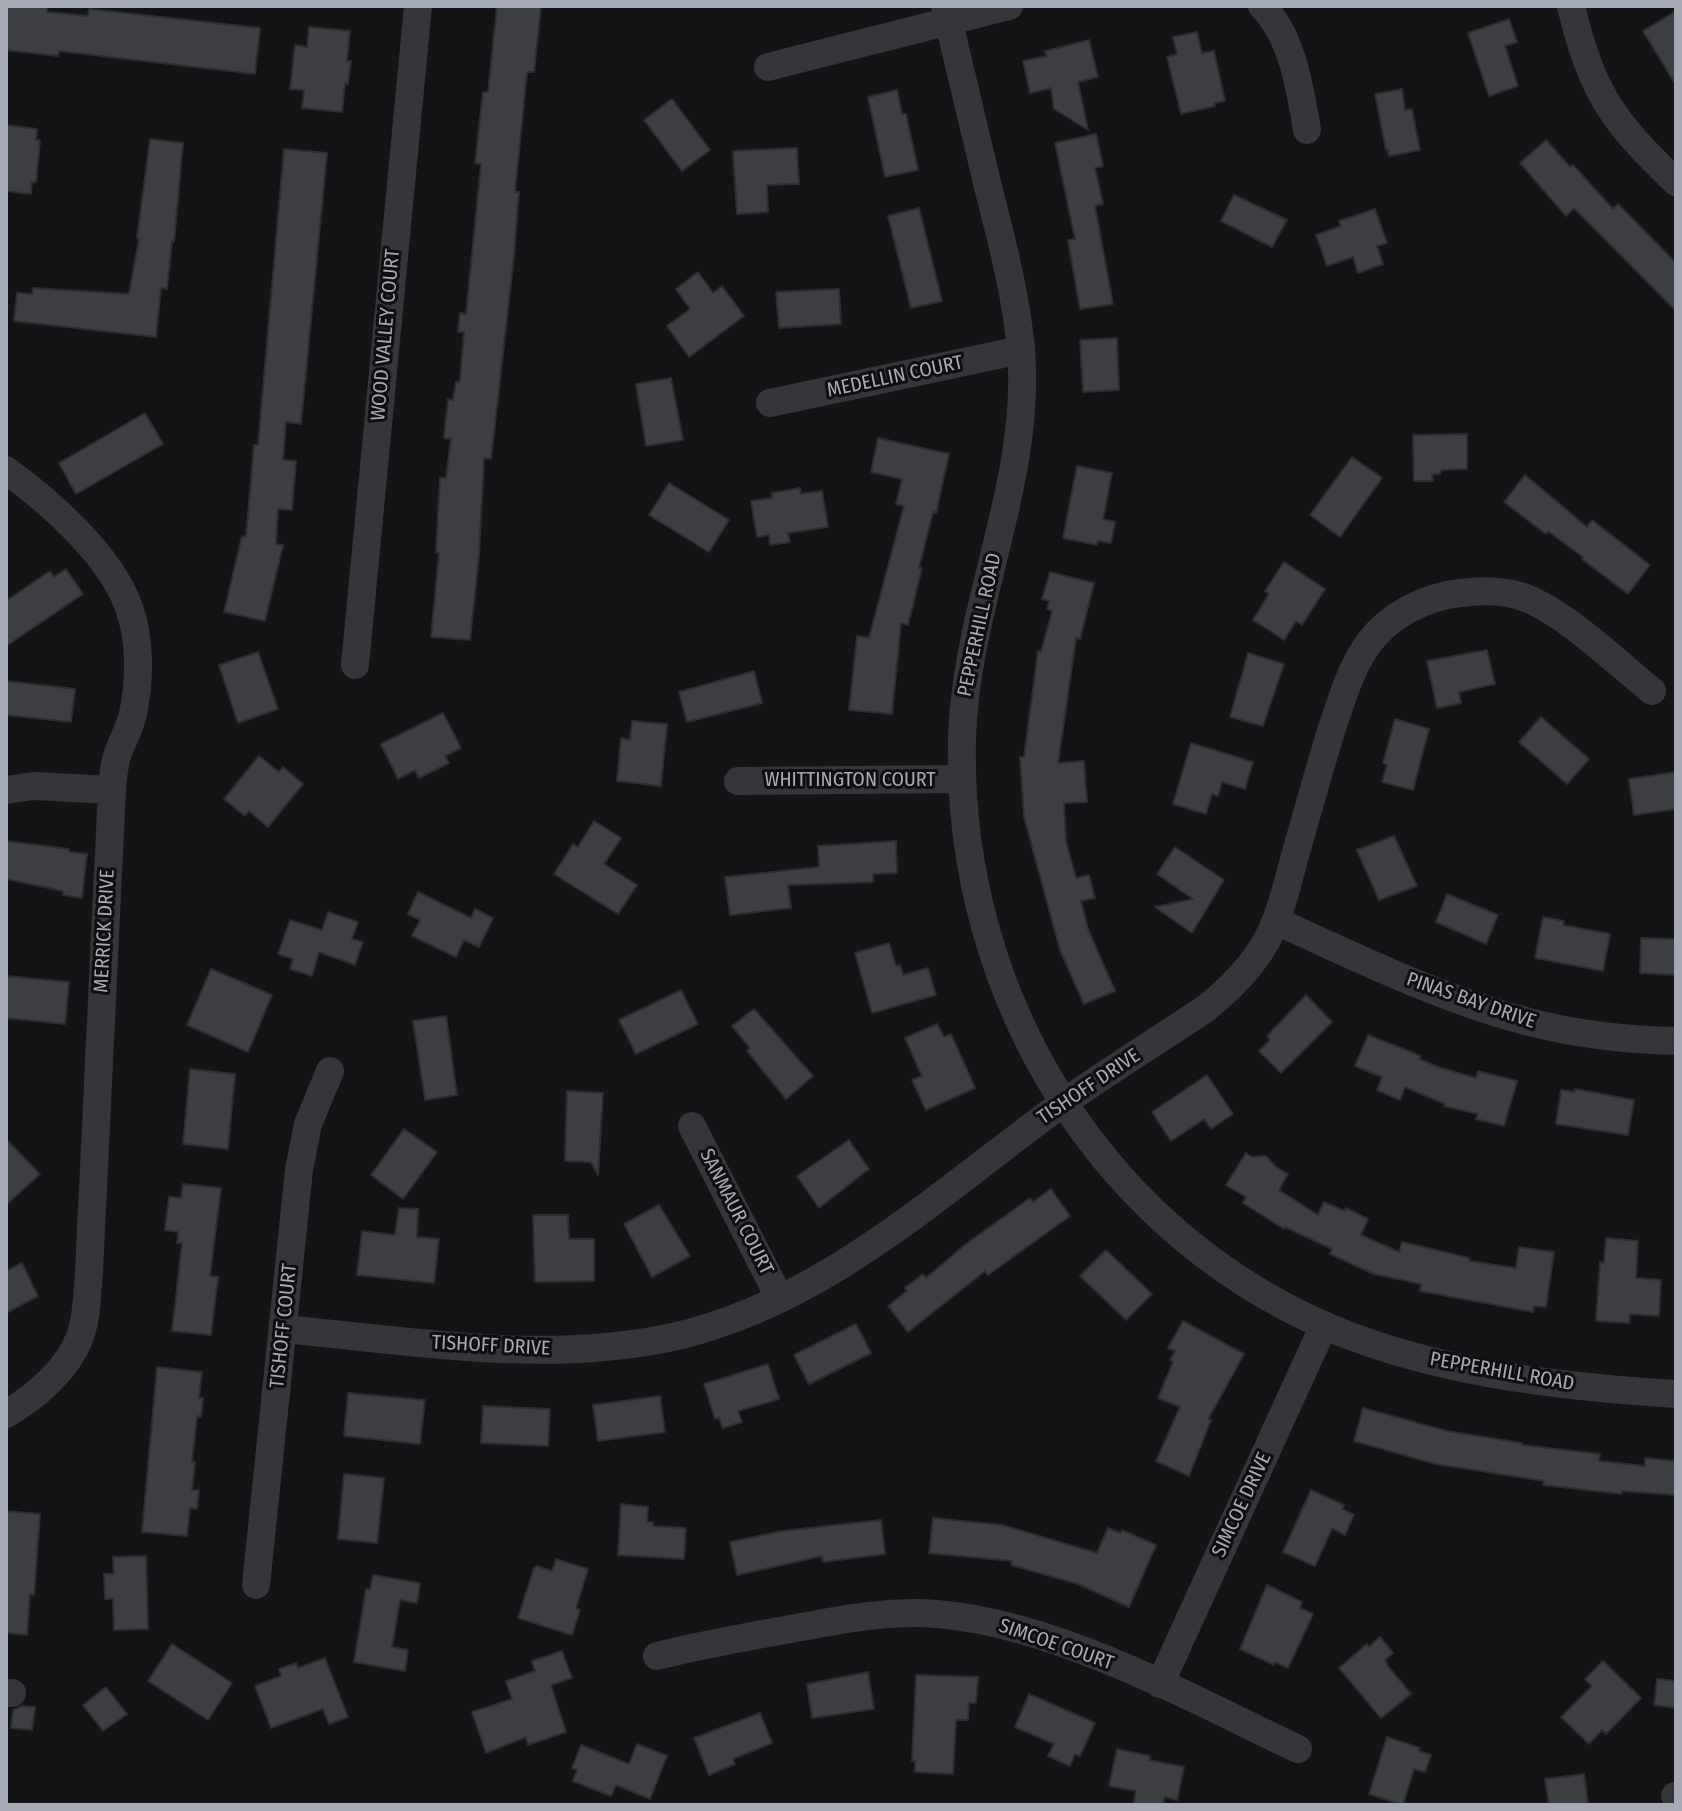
<!DOCTYPE html>
<style>
body{margin:0}
#map{position:relative;width:1682px;height:1811px;overflow:hidden;background:#141416;font-family:"Fira Sans Condensed",sans-serif}
canvas{display:block}
.frame{position:absolute;inset:0;border:8px solid #a6aab6;pointer-events:none}
</style>
<div id="map">
<canvas width="1682" height="1811"></canvas>
<div class="frame"></div>
</div>
<script>
const g = document.querySelector('canvas').getContext('2d');
g.lineJoin = 'round';
function fillPath(path, color) { g.fillStyle = color; g.fill(path, 'evenodd'); }
function trace(path, color, width, dash) { g.strokeStyle = color; g.lineWidth = width; g.lineCap = dash ? 'butt' : 'round'; g.setLineDash(dash || []); g.stroke(path); }
function label(font, color, halo, rows, align = 'center') {
  g.font = font + ' "Fira Sans Condensed",sans-serif'; g.lineWidth = 6; g.setLineDash([]); g.textBaseline = 'middle'; g.strokeStyle = halo; g.fillStyle = color; for (const [text, x, y, turn = 0] of rows) {
    g.save(); g.translate(x, y); g.rotate((+turn || 0) * Math.PI / 180); g.textAlign = isNaN(turn) ? turn : align; if (halo) g.strokeText(text, 0, 0); g.fillText(text, 0, 0); g.restore();
  }
}
const building = new Path2D(`
 M6,6H48L47,12L88,16L89,9L260,28L255,74L59,51L58,56L6,50Z
 M497,6H541L534,72H527L515,192H519L513,265L491,459L484,458L479,555L470,640L431,637L439,553L436,552L440,478H446L451,439L444,438L448,399L453,400L456,382H460L464,332H458L460,313L466,314L481,164L475,163L483,92H488Z
 M1676,11V85L1643,31Z
 M1509,19L1517,42L1505,46L1518,86L1489,96L1468,33Z
 M309,27L350,31L347,61H351L348,84L345,83L342,112L302,108L304,90L290,89L295,45L307,47Z
 M1197,32L1202,53L1214,51L1225,101L1214,103L1215,106L1181,114L1167,57L1177,54L1173,37Z
 M1089,40L1098,77L1078,82L1088,130L1054,109L1051,88L1030,93L1023,61L1047,56L1045,51Z
 M1402,89L1405,110L1412,109L1420,150L1389,156L1388,149L1386,150L1375,94Z
 M897,90L902,114H906L918,170L885,177L868,97Z
 M672,99L710,150L682,171L644,120Z
 M6,125L37,129L36,140H40L37,173L36,182H32L31,194L6,191Z
 M1096,134L1103,166L1095,168L1103,204L1095,206L1113,304L1080,309L1068,240L1075,239L1055,143Z
 M150,139L183,143L174,242L172,241L167,289L161,288L156,337L14,321L17,293L32,294L33,288L129,294L139,239L137,238Z
 M1546,140L1570,167L1573,165L1613,209L1618,204L1676,263V311L1574,208L1566,216L1520,163Z
 M797,148L799,184L767,185L768,212L737,214L733,151Z
 M284,149L327,153L301,424L286,422L283,460L296,461L292,510L278,509L276,544L283,545L265,621L224,612L242,536L246,537L254,445H258Z
 M1234,195L1287,220L1272,247L1221,221Z
 M919,208L942,301L911,308L888,216Z
 M1375,209L1387,243L1377,246L1383,264L1358,273L1353,257L1327,266L1316,235L1341,226L1339,221Z
 M698,272L713,293L722,286L744,316L689,357L667,326L690,309L676,289Z
 M839,289L841,324L779,328L776,292Z
 M1117,338L1119,390L1083,392L1080,340Z
 M671,378L683,440L646,446L636,384Z
 M145,413L163,444L76,494L59,463Z
 M1467,434V469L1441,470L1440,474H1432L1433,481H1414L1413,435Z
 M878,438L949,454L936,513L933,512L919,568H922L908,625L901,623L892,714L849,710L857,636L869,638L904,506L896,504L902,479L871,472Z
 M1352,457L1382,478L1340,537L1310,515Z
 M1077,466L1112,473L1103,519L1115,522L1111,543L1098,541L1097,545L1063,538Z
 M1525,475L1587,527L1592,520L1650,565L1628,594L1582,559L1583,557L1548,531L1546,534L1504,502Z
 M669,483L729,520L709,552L649,515Z
 M800,488L801,494L822,491L828,527L788,533L790,542L770,545L769,535L757,537L751,501L772,498V493Z
 M1284,562L1325,589L1302,625L1296,621L1284,640L1253,620L1269,594L1265,591Z
 M66,569L83,594L6,646V601L50,571L54,577Z
 M1050,572L1094,583L1080,639L1076,638L1058,763L1084,761L1087,802L1064,803L1066,842L1076,878L1089,875L1095,898L1081,901L1088,929L1115,991L1084,1004L1060,950L1024,817L1020,757H1024L1038,651L1041,652L1052,611L1047,609L1049,601L1042,599Z
 M1487,650L1495,684L1459,692L1461,703L1437,708L1427,661Z
 M258,652L278,709L238,723L219,665Z
 M1248,653L1284,664L1263,726L1230,717Z
 M754,671L762,703L687,722L679,692Z
 M6,681L75,689L71,722L6,715Z
 M443,713L461,748L445,756L449,763L419,778L415,770L398,779L381,744Z
 M1541,717L1589,759L1567,784L1519,742Z
 M1395,719L1429,729L1413,790L1382,782L1387,765L1383,763Z
 M632,721L667,724L661,786L617,781L621,738L630,740Z
 M1191,743L1253,762L1245,789L1222,782L1218,796L1212,794L1206,814L1173,804Z
 M259,756L279,772L283,767L303,784L268,827L249,811L245,816L224,799Z
 M1676,772V809L1634,815L1629,779Z
 M594,821L621,838L604,864L637,885L618,914L554,874L573,844L578,847Z
 M1394,836L1417,886L1379,900L1357,850Z
 M6,841L69,849V852L87,854L82,898L63,895V891L6,879Z
 M896,841L897,873L873,874V882L788,885L791,908L730,915L725,877L819,867L818,846Z
 M1175,847L1224,880L1192,933L1155,907L1193,899L1157,874Z
 M418,892L471,918L475,909L493,918L479,947L464,940L456,957L412,936L420,920L408,914Z
 M1447,894L1498,915L1486,944L1436,922Z
 M328,912L358,922L352,939L363,942L355,965L319,952L312,976L290,969L293,959L278,954L290,920L322,930Z
 M1543,917L1564,921L1563,925L1610,934L1603,971L1535,958Z
 M1641,938L1676,939V975L1640,973Z
 M889,943L896,966L900,965L903,975L928,968L936,995L872,1013L855,953Z
 M211,969L272,995L248,1052L187,1025Z
 M6,976L69,982L65,1024L6,1018Z
 M681,990L698,1024L636,1054L619,1020Z
 M1306,995L1332,1022L1281,1073L1259,1051L1270,1040L1267,1036Z
 M754,1009L813,1076L786,1099L747,1051L750,1048L732,1026Z
 M446,1016L457,1095L425,1100L413,1021Z
 M937,1024L944,1037L951,1034L975,1088L926,1110L912,1080L922,1076L905,1038Z
 M1368,1035L1421,1056L1419,1059L1441,1068L1476,1078L1478,1071L1517,1081L1504,1126L1476,1119L1478,1114L1444,1106L1445,1104L1405,1087L1400,1100L1377,1090L1382,1077L1355,1066Z
 M190,1069L235,1074L228,1149L183,1144Z
 M1207,1075L1233,1114L1211,1129L1204,1119L1171,1141L1152,1112Z
 M1575,1089L1634,1100L1628,1135L1556,1124L1561,1090L1575,1092Z
 M567,1091L603,1093L598,1175L591,1162L565,1161Z
 M404,1129L437,1152L403,1199L371,1175Z
 M6,1139L40,1174L6,1205Z
 M849,1140L869,1169L819,1208L797,1176Z
 M1246,1153L1252,1157L1266,1156L1276,1167L1288,1174L1279,1190L1318,1215L1324,1202L1345,1211L1346,1208L1368,1219L1361,1235L1399,1252L1402,1242L1470,1258L1469,1261L1516,1268L1519,1247L1554,1252L1546,1307L1534,1306L1533,1312L1420,1291L1421,1284L1374,1274L1330,1254L1332,1249L1285,1227L1284,1229L1243,1203L1246,1197L1226,1185Z
 M183,1184L221,1188L210,1276L218,1277L211,1335L172,1331L182,1243H177L178,1232L165,1230L169,1197L181,1198Z
 M1051,1189L1070,1216L988,1275L985,1271L908,1332L888,1306L907,1291L905,1288L923,1274L926,1278L966,1244L1030,1198L1033,1202Z
 M659,1205L690,1256L652,1277L624,1224Z
 M399,1208L418,1209L417,1237L439,1239L434,1283L357,1275L362,1231L395,1235Z
 M533,1215H568L569,1239H594V1281L535,1282Z
 M1606,1238L1638,1241L1636,1278L1661,1280L1659,1316L1630,1314L1629,1323L1596,1321L1600,1262L1604,1263Z
 M1106,1250L1152,1294L1126,1320L1080,1276Z
 M22,1263L38,1296L6,1313V1271Z
 M1183,1321L1244,1354L1208,1419L1211,1420L1189,1476L1156,1461L1180,1407L1158,1398L1173,1362L1170,1360L1175,1351L1168,1348Z
 M856,1324L871,1353L809,1384L794,1355Z
 M768,1364L779,1399L738,1411L742,1422L723,1428L719,1418L715,1419L704,1384Z
 M157,1367L202,1372L199,1398H203L201,1417L197,1416L192,1462H195L192,1490H199L197,1509L190,1508L187,1536L142,1532Z
 M348,1393L425,1400L420,1444L344,1436Z
 M660,1396L665,1432L598,1441L593,1405Z
 M483,1406L550,1409L548,1446L481,1443Z
 M1363,1408L1447,1431L1522,1443V1445L1600,1454L1599,1461L1645,1466V1458L1676,1461V1495L1622,1491V1494L1543,1485L1544,1481L1436,1464L1354,1441Z
 M344,1474L384,1478L377,1543L338,1539Z
 M1311,1490L1344,1505L1342,1509L1354,1515L1345,1535L1332,1528L1315,1566L1283,1552Z
 M621,1504L648,1507L647,1522H653V1526L686,1528L684,1559L618,1555Z
 M6,1511L40,1514L34,1595L30,1594L27,1635L6,1633Z
 M933,1518L1002,1525L1097,1553L1108,1528L1120,1533L1122,1530L1156,1545L1129,1607L1078,1584L1011,1565L1012,1561L929,1553Z
 M881,1520L885,1554L823,1562L822,1556L737,1575L730,1542L782,1531Z
 M146,1556L148,1629L114,1630L113,1599H105L104,1574H114L113,1557Z
 M556,1559L588,1569L576,1608L580,1610L572,1635L518,1618L534,1568L537,1566L552,1571Z
 M373,1575L420,1583L417,1603L400,1600L392,1647L408,1650L405,1671L354,1662L366,1589H370Z
 M1267,1585L1302,1602L1300,1608L1313,1614L1288,1668L1275,1662L1274,1665L1240,1649Z
 M1380,1637L1393,1653L1385,1660L1388,1666L1411,1694L1381,1718L1339,1668L1367,1644L1369,1647Z
 M172,1644L232,1683L208,1720L148,1681Z
 M562,1651L572,1678L551,1685L566,1732L528,1745L526,1737L486,1753L472,1712L512,1699L506,1681L535,1671L532,1661Z
 M325,1658L348,1717L329,1724L323,1709L271,1728L255,1686L281,1676L279,1669L296,1663L298,1668Z
 M1603,1661L1641,1698L1606,1734L1602,1730L1589,1744L1561,1717L1592,1686L1585,1679Z
 M868,1672L874,1709L812,1718L807,1684Z
 M916,1675L978,1677L976,1703H969L968,1720H956L953,1774L915,1772V1761H912Z
 M1657,1679L1676,1681V1708L1654,1705Z
 M106,1687L127,1714L103,1731L83,1705Z
 M1029,1694L1095,1723L1080,1756L1075,1754L1070,1766L1048,1756L1054,1744L1015,1727Z
 M22,1706L35,1707L32,1730L11,1728L13,1710Z
 M760,1713L772,1743L733,1759L735,1764L709,1775L694,1738Z
 M1387,1737L1420,1748L1419,1751L1431,1755L1425,1772L1414,1769L1403,1805L1369,1794Z
 M637,1744L667,1756L650,1799L616,1785L611,1796L573,1781L577,1770L572,1768L581,1745L629,1764Z
 M1117,1749L1150,1756L1149,1760L1184,1767L1177,1800L1165,1797L1163,1805H1133L1136,1791L1109,1786Z
 M1584,1774L1588,1805H1549L1545,1779Z`);
fillPath(building, '#3e3f43');
trace(building, '#2e2e32', 2);
trace(new Path2D(`
 M945,6C960,69 975,132 990,195C1003,245 1016,297 1021,349C1032,483 965,607 962,740C956,998 1105,1242 1350,1336C1454,1375 1566,1387 1676,1394
 M1262,6C1293,37 1300,89 1307,130
 M1571,6C1592,93 1612,121 1676,182
 M768,67L1009,6
 M770,403L1021,350
 M6,470C49,501 109,554 128,605C141,638 140,680 133,714C130,726 125,736 120,748C114,761 113,776 112,790L89,1272C87,1294 87,1319 79,1339C67,1370 34,1398 6,1414
 M355,665L418,6
 M738,781L962,779
 M6,790L33,786L112,790
 M1276,921C1361,959 1446,1002 1537,1024C1583,1035 1629,1040 1676,1041
 M692,1126L780,1299
 M284,1329C410,1341 542,1364 668,1338C820,1306 938,1194 1059,1106C1107,1072 1157,1041 1205,1009C1234,986 1263,956 1276,920C1284,900 1289,877 1295,856C1307,813 1319,770 1332,728C1342,700 1350,669 1368,644C1389,615 1425,597 1460,593C1483,590 1509,590 1531,600C1572,619 1616,662 1652,691
 M256,1585L299,1170L308,1124L330,1071
 M657,1656C705,1644 753,1636 801,1627C841,1620 881,1612 922,1613C1047,1618 1186,1696 1298,1749
 M1160,1684L1324,1325
 M6,1693H12
 M1675,1796H1676`), '#35353a', 28);
label('20px', '#a6aab6', '#0f0f11', [
 ["WOOD VALLEY COURT",386,335,-85],
 ["MEDELLIN COURT",895,377,-12],
 ["PEPPERHILL ROAD",980,625,-78],
 ["WHITTINGTON COURT",850,780],
 ["MERRICK DRIVE",105,931,-87],
 ["PINAS BAY DRIVE",1471,1001,19],
 ["TISHOFF DRIVE",1089,1087,-34],
 ["SANMAUR COURT",736,1212,63],
 ["TISHOFF COURT",284,1326,-84],
 ["TISHOFF DRIVE",491,1346,3],
 ["PEPPERHILL ROAD",1502,1372,10],
 ["SIMCOE DRIVE",1242,1505,-65],
 ["SIMCOE COURT",1056,1645,19]
]);
</script>
